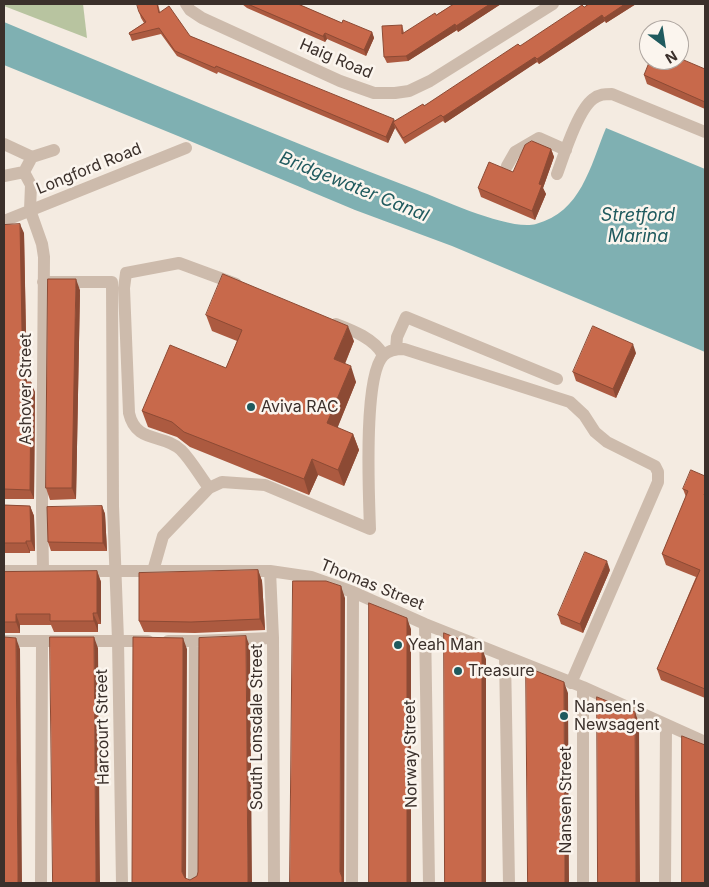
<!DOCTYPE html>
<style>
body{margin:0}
#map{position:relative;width:709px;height:887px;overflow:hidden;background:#f4ebe1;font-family:Inter,sans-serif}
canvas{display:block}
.frame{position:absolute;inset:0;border:5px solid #3b302b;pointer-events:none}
.north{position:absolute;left:639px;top:20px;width:50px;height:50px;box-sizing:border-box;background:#fbf5ee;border:1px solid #aea6a0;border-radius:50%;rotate:149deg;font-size:14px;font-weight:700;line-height:20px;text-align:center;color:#3b302b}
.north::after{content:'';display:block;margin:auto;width:18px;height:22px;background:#1f5a5e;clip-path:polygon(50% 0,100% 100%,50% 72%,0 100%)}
</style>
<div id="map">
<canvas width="709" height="887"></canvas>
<div class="frame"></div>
<div class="north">N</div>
</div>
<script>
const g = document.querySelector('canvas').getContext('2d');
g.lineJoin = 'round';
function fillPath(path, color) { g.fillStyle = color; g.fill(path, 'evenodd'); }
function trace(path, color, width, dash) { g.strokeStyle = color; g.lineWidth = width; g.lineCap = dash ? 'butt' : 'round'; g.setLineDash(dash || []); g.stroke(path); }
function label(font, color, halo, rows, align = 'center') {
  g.font = font + ' Inter,sans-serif'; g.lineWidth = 5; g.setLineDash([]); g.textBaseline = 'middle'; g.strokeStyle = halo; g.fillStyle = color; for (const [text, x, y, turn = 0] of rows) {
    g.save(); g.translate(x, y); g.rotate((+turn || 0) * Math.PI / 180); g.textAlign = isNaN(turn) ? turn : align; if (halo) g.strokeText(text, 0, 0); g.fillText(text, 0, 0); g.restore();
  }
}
fillPath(new Path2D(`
 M4,4H83L87,38L4,6Z`), '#b8c4a0');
fillPath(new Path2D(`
 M4,22C141,79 278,137 417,190C443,200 510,231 536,224C581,212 590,167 606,128L705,169V352L452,246L355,210L178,136L4,65Z`), '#7fb0b2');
trace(new Path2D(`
 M186,4L190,10L202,18L340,81L374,93H395L409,91L430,81L553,4
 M4,144L32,157
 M507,166L515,152L539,138L566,150
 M557,174C564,155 578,110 593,99C599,94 605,94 612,94L705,132
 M4,176L24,172
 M4,221L186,148
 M43,282H112L113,506L118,640L122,883
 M336,324C352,330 375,339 383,355
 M396,349L397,337L406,317L557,379
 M209,488C200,476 191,460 181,450C163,433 136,444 129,413L124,288L126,273L179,263L236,284
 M4,571H270L311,577L353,592L425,624L583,687L705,742
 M43,571L42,508L44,257L42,244L30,210L31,185L24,172L32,157L54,150
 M153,571L163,536L209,488L222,482L265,485L370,529C369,497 363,378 383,356C388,350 397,349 404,349L570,402L584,415L595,432L607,442L655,466L658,472V482L571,683
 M270,571L273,638L274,883
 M425,624L429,883
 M4,641H148
 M168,641H195L273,638
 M505,657L509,883
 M583,687V883
 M41,883L42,642
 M194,883L195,641
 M352,883L353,592
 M665,883L666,725`), '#cdbbac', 12);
fillPath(new Path2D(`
 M158,4L160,12L190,36L395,121L424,106L589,4H636L606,23L605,21L539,64L537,62L445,123L443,121L405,144L395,128L388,143L218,72L217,74L177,56L161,34L132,41L129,33L144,23L141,18L139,12Z
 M242,4H298L342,23L372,32L374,38L366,56L327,39L325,42L247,8Z
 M454,4H501L458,32L457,30L408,61L387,63L384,57L402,25L404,33L436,15Z
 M705,69V109L647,84L644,75Z
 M551,149L554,157L543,188L546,194L535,220L481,197L478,188L513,172Z
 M4,225L24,233L27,382L35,392L34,499H4Z
 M80,290L76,499L50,500L46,488Z
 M206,315L354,341L345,364L356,382L337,428L353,434L359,450L344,486L318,475L309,495L190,447L177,437L148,427L142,411L226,368L237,341L212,331Z
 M636,353L616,398L576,381L573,372Z
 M705,476V698L661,680L657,669L696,577L666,565L662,554L686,497L683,489Z
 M4,505L30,506L34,516L35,551H30V553H4Z
 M102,506L105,514L107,551H51L48,542Z
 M258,570L262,581L265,630L195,633L144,632L139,621Z
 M610,570L583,633L561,624L558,615Z
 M97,571L101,582V624H98V632H54L51,625H20V633H4V572Z`), '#ac5a40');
fillPath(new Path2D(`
 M490,4H501L458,32L456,26Z
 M625,4H636L606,23L604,18Z
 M602,15L605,21L539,64L537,59Z
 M455,24L457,30L408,61L406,56Z
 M372,32L374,38L366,56L364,50Z
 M325,33L327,39L325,42L323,36Z
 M535,57L537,62L445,123L443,117Z
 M394,119L396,125L393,122L395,128L388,143L386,137Z
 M551,149L554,157L543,188L546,194L535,220L532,211L539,184Z
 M20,224L24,233L27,392L23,382Z
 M76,279L80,290L76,499L72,488Z
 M348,326L354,341L340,375L334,359Z
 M633,344L636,353L616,398L613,389Z
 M351,366L356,382L333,439L327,423Z
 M31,382L35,392L34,499L30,490Z
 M353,434L359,450L344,486L338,470Z
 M312,459L318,475L309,495L304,479Z
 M30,506L34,516L35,551L31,541Z
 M102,506L105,514L107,551L103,543Z
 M26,541L30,551V553L26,543Z
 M607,561L610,570L583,633L580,624Z
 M258,570L262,581L265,630L260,619Z
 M97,571L101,582V624L97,613Z
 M341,586L345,598L344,883H342L340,872Z
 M93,613L98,624V632L94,621Z
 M16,614L20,625V633L16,622Z
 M407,618L411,629V883H407Z
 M246,636L250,647L252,883H248Z
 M94,637L98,648L100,883H96Z
 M16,638L20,649L22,883H18Z
 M183,638L187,649L186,883L182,872Z
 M482,648L486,659V883H482Z
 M564,682L568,693L569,883H565Z
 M635,712L639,723L640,883H636Z`), '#8c4a34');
const building = new Path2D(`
 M137,4H157L159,13L169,6L190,36L394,119L386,137L216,66L215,68L175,51L159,28L130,35L129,33L146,22L139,12Z
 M248,4H298L342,23L343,20L372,32L364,50L325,33L323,36Z
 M454,4H490L456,26L455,24L406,56L384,57L382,26L402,25V34L435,13L436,15Z
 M589,4H625L604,18L602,15L537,59L535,57L443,117L441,115L403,138L393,122L423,104L424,106L518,44L520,46L582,5L584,7Z
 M679,58L705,69V102L644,75L650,60H679Z
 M532,141L551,149L539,184L542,185L532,211L478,188L489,162L513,172L525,145Z
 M20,224L23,382H31L30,490L4,489V225Z
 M223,274L348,326L334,359L351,366L327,423L353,434L338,470L312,459L304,479L184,432L172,422L142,411L170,345L226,368L242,330L206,315Z
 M48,279H76L72,488H46Z
 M593,326L633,344L613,389L573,372Z
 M691,470L705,476V492L704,495L705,496V689L657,669L700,570L662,554L688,491L683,489Z
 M4,505L30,506L31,541H26V543H4Z
 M102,506L103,543L48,542L47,507Z
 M585,552L607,561L580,624L558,615Z
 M258,570L260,619L191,622L139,621V573Z
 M97,571V613H93L94,621H50V614H16V622H4V572Z
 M293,581H326L341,586L340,872L342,877V883H290Z
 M369,603L407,618V883H369Z
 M444,633L482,648V883H445Z
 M246,636L248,883H132L133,637L183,638L182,872L185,878L190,880L197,876L198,872L199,638Z
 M4,637L16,638L18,883H4Z
 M50,637H94L96,883H53Z
 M526,667L564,682L565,883H528Z
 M597,697L635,712L636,883H598Z
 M682,736L705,745V883H682Z`);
fillPath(building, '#c8694b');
trace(building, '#8c4a34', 1);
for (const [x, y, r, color] of [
 [251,407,5,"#1f5a5e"],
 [398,645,5,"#1f5a5e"],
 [458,671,5,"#1f5a5e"],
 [564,716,5,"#1f5a5e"]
]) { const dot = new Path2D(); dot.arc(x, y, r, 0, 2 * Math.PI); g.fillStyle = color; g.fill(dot); trace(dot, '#fbf5ee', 2); }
label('16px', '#3b302b', '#fbf5ee', [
 ["Haig Road",336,59,23],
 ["Longford Road",89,169,-22],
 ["Ashover Street",26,389,-90],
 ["Thomas Street",372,585,22],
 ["Harcourt Street",103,727,-91],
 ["South Lonsdale Street",257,727,-90],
 ["Norway Street",411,754,-91],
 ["Nansen Street",566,800,-90]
]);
label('16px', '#3b302b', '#fbf5ee', [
 ["Aviva RAC",261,407],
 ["Yeah Man",408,645],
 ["Treasure",468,671],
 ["Nansen's",574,707],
 ["Newsagent",574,725]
], 'left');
label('italic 18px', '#1f5a5e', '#fbf5ee', [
 ["Bridgewater Canal",354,187,22],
 ["Stretford",638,216],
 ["Marina",638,237]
]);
</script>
